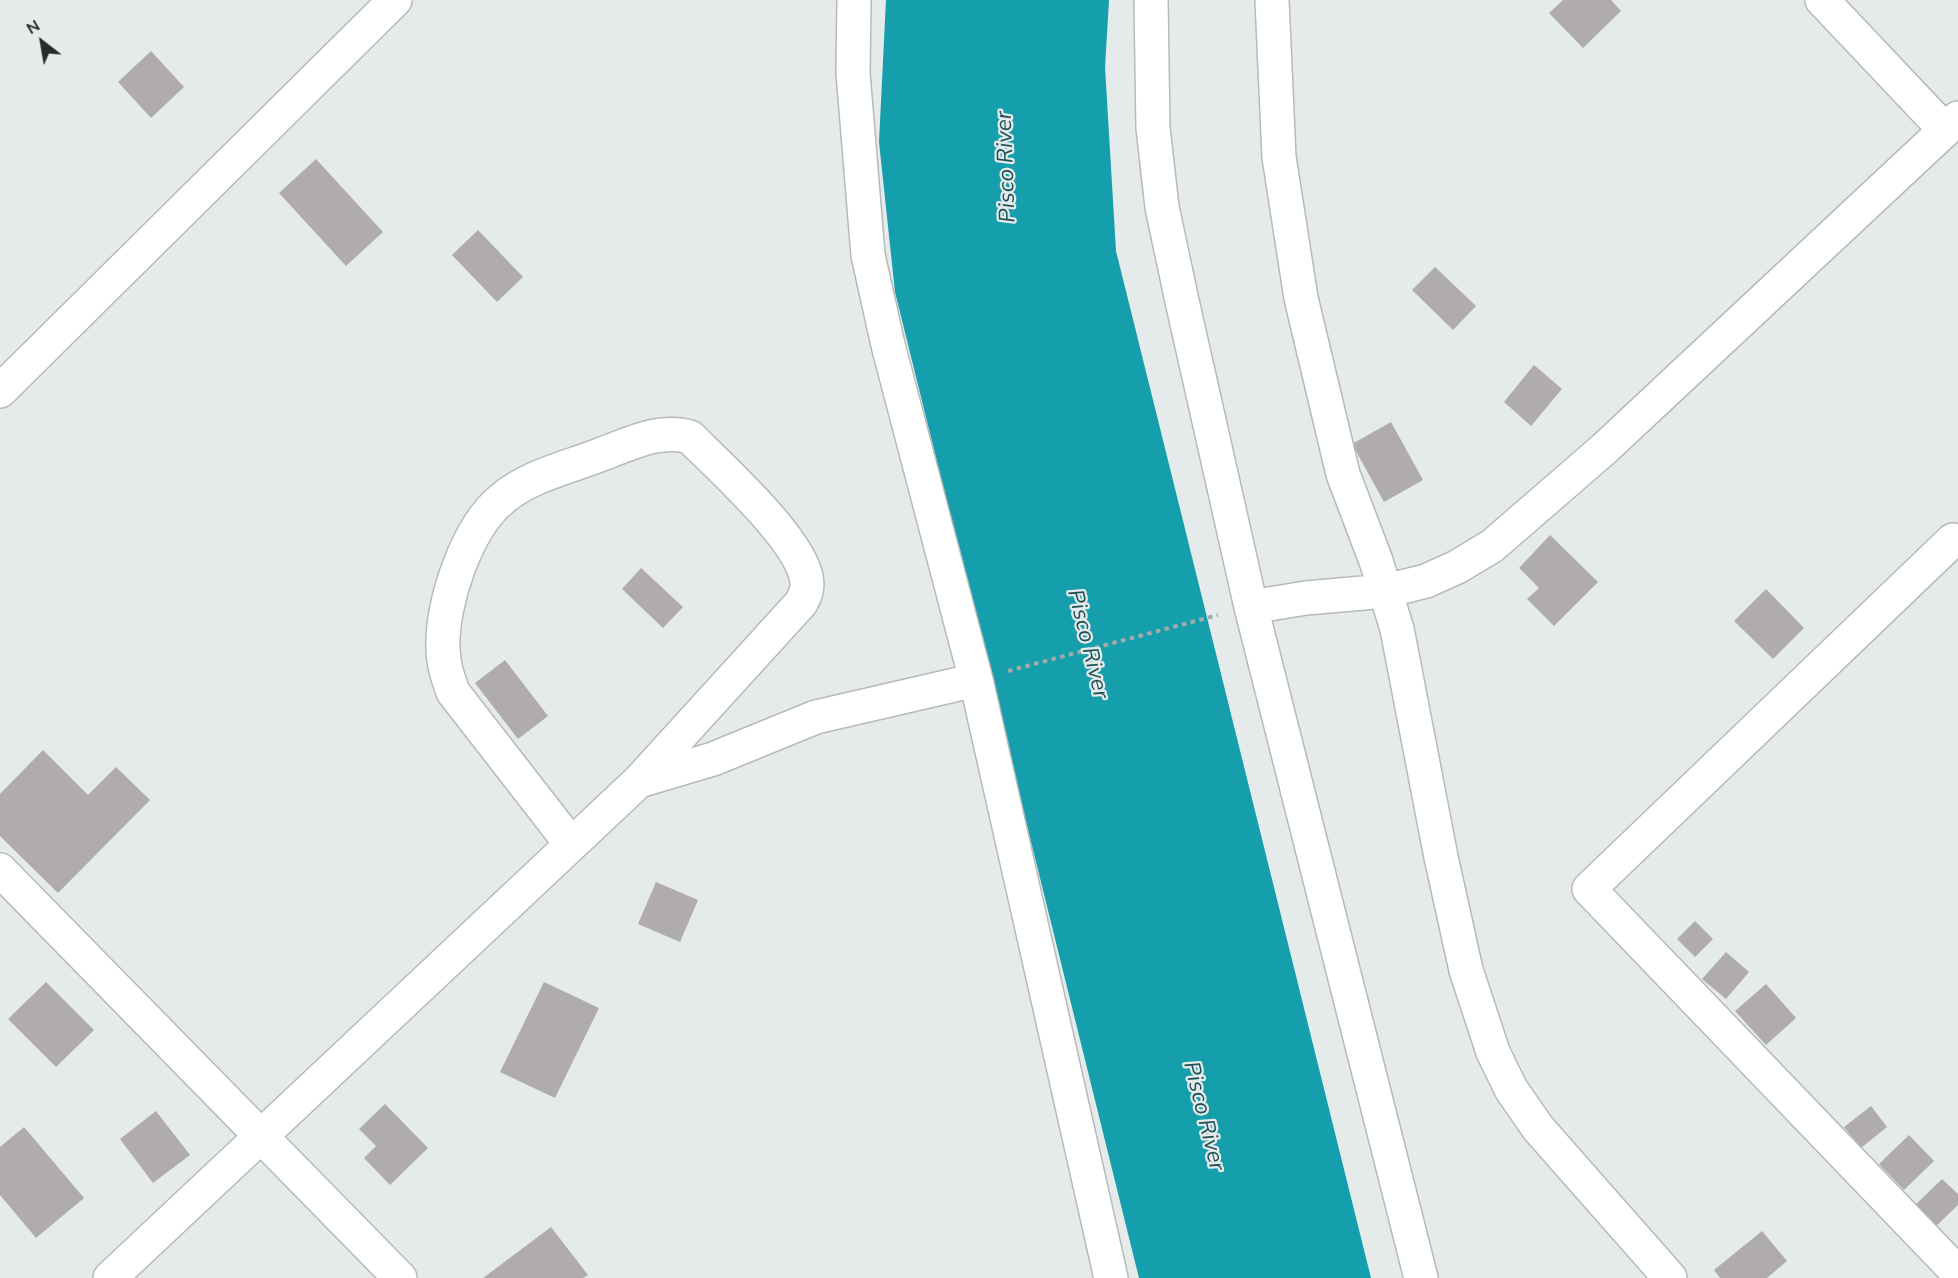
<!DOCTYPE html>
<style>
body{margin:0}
#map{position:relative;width:1958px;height:1278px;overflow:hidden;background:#e5eaea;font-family:Mulish,sans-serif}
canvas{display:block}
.north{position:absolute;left:12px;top:12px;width:60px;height:60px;-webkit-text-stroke:4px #e5eaea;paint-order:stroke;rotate:329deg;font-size:16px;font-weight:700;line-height:24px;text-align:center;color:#2a2c2c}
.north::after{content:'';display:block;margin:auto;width:21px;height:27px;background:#2a2c2c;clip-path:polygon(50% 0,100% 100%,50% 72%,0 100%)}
</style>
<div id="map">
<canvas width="1958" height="1278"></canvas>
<div class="north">N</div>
</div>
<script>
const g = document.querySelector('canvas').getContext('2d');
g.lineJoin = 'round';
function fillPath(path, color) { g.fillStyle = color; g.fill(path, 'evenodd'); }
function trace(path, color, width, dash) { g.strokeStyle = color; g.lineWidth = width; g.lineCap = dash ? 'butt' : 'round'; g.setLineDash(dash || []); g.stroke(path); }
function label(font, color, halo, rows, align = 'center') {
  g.font = font + ' Mulish,sans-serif'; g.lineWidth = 4.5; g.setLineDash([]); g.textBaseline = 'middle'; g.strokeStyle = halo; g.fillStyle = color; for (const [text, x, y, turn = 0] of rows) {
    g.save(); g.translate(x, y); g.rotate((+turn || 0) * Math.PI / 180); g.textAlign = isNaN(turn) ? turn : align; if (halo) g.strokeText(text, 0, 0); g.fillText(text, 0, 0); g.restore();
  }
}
fillPath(new Path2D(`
 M886,0H1109L1105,67L1116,251L1371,1278H1139L895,292L879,142Z`), '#159eac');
fillPath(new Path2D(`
 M1563,0H1611L1621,11L1583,48L1549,13Z
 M151,51L184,87L151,118L118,82Z
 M316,159L383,232L346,266L279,193Z
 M478,230L523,277L497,302L452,255Z
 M1435,267L1476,306L1453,330L1412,290Z
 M1534,365L1562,389L1531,426L1504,402Z
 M1391,422L1423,480L1384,502L1352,444Z
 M1550,535L1598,582L1554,626L1527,599L1539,588L1519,568Z
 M641,568L683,607L663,628L622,589Z
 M1766,589L1804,628L1773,659L1734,621Z
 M505,660L548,716L518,739L475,683Z
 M43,750L88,795L116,767L150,800L58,893L0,836V794Z
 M656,882L698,900L680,942L638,924Z
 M1695,921L1713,939L1695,957L1677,939Z
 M1726,952L1749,972L1726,999L1702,979Z
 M46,982L94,1030L56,1067L8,1019Z
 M544,982L599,1008L555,1098L500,1072Z
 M1766,984L1796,1018L1766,1045L1735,1011Z
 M385,1104L428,1148L390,1185L364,1158L376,1146L359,1129Z
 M1871,1106L1887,1127L1861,1148L1844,1127Z
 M156,1111L190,1155L153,1183L120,1139Z
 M24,1127L84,1198L36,1238L0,1195V1147Z
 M1909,1135L1934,1161L1904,1190L1879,1164Z
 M1942,1179L1958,1194V1205L1933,1229L1912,1208Z
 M551,1227L588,1275L583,1278H483Z
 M1762,1231L1787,1261L1767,1278H1720L1714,1270Z`), '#b0acad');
const minor = new Path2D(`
 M854,0L853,73L868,255L888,345L976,680L1111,1278
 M1151,0L1153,128L1162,207L1182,301L1251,607L1421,1278
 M1272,0L1279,157L1301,298L1343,474L1376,561L1397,629L1441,857L1466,970L1493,1052L1511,1089L1538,1128L1670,1278
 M1822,0L1945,130
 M0,391L395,0
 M1953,540L1589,889L1958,1273
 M1251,607L1306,598L1386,591L1426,581L1457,567L1492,546L1604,449L1958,118
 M639,781L713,759L816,717L976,680
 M0,870L400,1278
 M110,1278L639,781L801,603C807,593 809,584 805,573C793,533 721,468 690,437C660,428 630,444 602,454C570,467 528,476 502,499C467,527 441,604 443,648C443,664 448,678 453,692L571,844`);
trace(minor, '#b6baba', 36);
trace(new Path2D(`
 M1008,671L1218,615`), '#a6aaaa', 4, [4.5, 4.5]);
trace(minor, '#fff', 33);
label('italic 22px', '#1e5157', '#e5eaea', [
 ["Pisco River",1006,167,-92],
 ["Pisco River",1088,644,76],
 ["Pisco River",1204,1116,76]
]);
</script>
